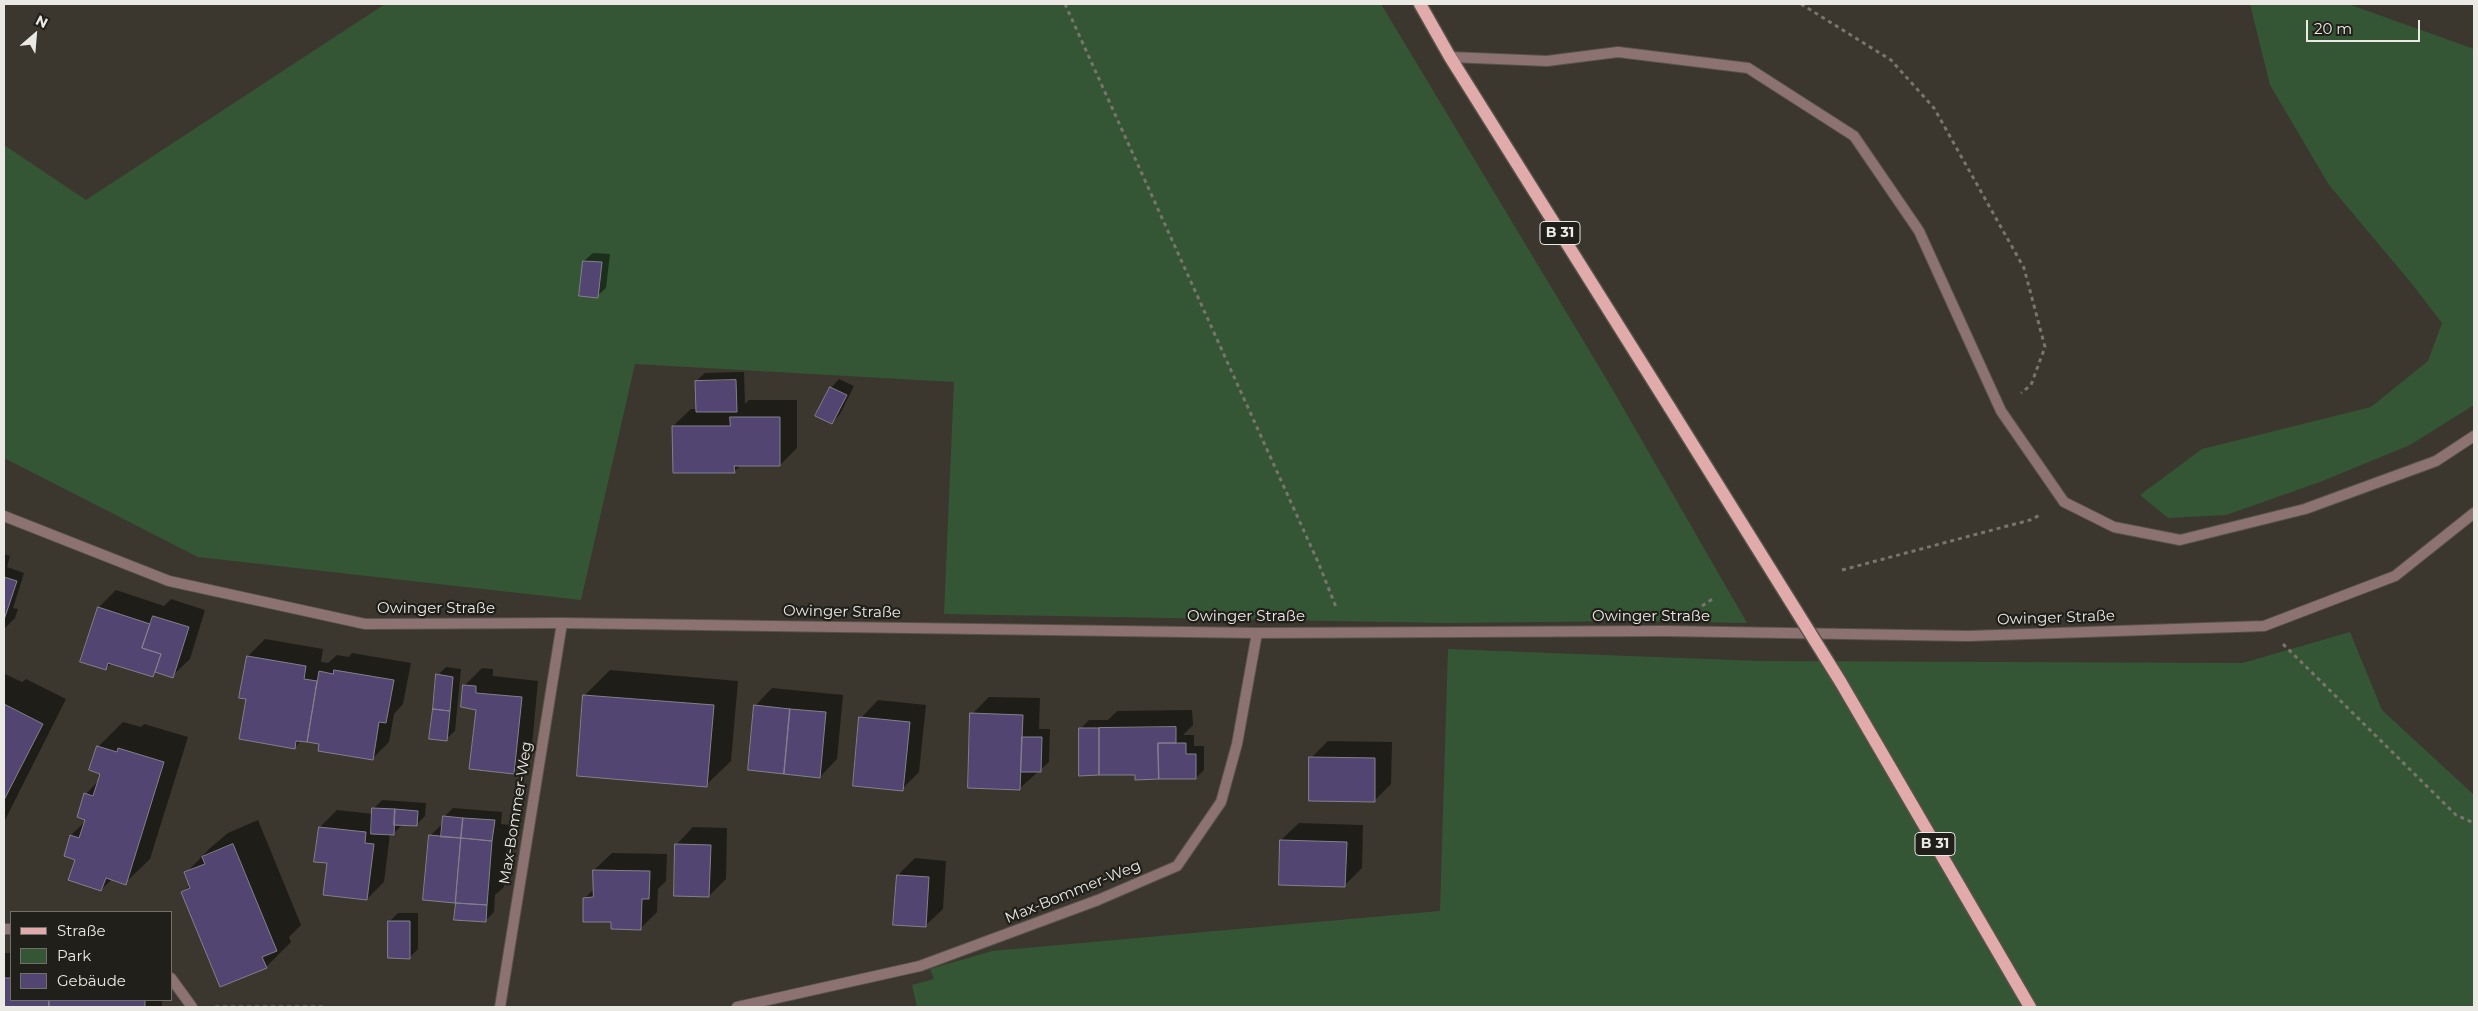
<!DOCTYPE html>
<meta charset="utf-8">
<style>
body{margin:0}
#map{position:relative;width:2478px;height:1011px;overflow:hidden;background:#3b372e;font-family:Montserrat,sans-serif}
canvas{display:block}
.frame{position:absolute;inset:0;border:5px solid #ebe9e3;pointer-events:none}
.legend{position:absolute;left:10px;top:911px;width:162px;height:90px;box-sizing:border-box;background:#211f1a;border:1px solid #72706a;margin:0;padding:6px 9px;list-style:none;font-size:15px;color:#ebe9e3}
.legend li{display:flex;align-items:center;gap:10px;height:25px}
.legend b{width:25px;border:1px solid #72706a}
.north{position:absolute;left:10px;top:10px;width:50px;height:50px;-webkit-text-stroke:4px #211f1a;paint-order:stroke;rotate:27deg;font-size:14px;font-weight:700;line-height:20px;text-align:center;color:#ebe9e3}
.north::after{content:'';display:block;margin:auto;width:18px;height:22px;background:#ebe9e3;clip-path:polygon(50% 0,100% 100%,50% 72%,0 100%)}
.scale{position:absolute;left:2306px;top:20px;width:114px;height:22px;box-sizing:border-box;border:2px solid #ebe9e3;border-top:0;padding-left:6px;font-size:15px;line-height:18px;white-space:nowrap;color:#ebe9e3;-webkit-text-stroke:4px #211f1a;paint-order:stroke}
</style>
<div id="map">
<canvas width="2478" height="1011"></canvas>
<div class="frame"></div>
<ul class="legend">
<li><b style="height:6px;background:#e1abab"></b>Straße</li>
<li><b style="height:14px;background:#355635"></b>Park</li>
<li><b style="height:14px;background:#534572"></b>Gebäude</li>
</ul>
<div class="north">N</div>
<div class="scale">20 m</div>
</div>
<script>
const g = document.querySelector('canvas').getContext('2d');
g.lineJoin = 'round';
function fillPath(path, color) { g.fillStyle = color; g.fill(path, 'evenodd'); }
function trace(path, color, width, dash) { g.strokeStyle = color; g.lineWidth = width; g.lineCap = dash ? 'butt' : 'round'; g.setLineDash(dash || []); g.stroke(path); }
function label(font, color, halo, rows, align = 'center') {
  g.font = font + ' Montserrat,sans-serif'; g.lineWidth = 4.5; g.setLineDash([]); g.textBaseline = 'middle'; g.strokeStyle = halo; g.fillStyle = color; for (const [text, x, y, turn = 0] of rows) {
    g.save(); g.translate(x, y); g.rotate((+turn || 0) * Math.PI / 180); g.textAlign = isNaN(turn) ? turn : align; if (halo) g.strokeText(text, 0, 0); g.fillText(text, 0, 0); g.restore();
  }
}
fillPath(new Path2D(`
 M385,4H1381L1610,385L1747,623L1635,621L1447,623L944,614L954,382L635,364L581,600L198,557L4,458V145L86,200Z
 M2250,4H2348L2474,49V405L2410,445L2320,482L2226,515L2168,518L2140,495L2202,449L2371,407L2428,361L2442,323L2412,284L2329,185L2270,85Z
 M2350,632L2382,710L2474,795V1007H917L912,985L934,979L930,969L992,951L1440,911L1448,649L1759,661L2243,663Z`), '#355635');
fillPath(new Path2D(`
 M593,253L610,254L606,288L597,296L584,261Z
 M744,372L745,404L749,400H797V448L780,465H741L734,472L673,426L691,409H697L696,381L705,373Z
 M839,379L854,386L840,414L832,423L831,388Z
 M4,554L10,556L7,567L24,573L13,608L18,609L15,618L4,629Z
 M116,590L164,606L171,599L205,610L190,659L172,676L157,671L153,676L112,662L106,669L99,607Z
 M265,639L323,649L321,662L328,663L337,655L349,657L352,653L411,663L403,704L394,714L389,742L372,759L320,743L302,740L294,748L247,698L248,656Z
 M446,667L461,669L455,731L446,739L438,675Z
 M482,668L493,669V676L538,681L531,756L513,773L465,685Z
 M610,670L738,681L731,761L706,785L585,695Z
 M5,674L22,682L26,679L66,699L4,822Z
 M772,688L843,695L837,759L820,777L755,706Z
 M989,697L1040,698L1039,729H1050L1049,762L1020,788L972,714Z
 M878,700L926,705L919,772L902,789L861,718Z
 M1192,710L1193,725L1183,735H1194V746H1204V770L1196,778L1136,774L1080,729L1089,720H1108L1117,711Z
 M123,722L141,727L144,724L188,737L150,859L125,883L112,879L101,890L76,859L65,855L71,835L87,820L86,794L99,780L101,773L98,747Z
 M1328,741L1392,742L1391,784L1374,801L1311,758Z
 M382,800L426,803L425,816L417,824L402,825L393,834H390L384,882L367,899L328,862L320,827L337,810L373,814L374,808Z
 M453,808L502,812L501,824L509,825L504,887L495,895L494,912L485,921L457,902L425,899L430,836L444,822V817Z
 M258,820L301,925L289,937L291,942L266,967L183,892L190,885L186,873L210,848L228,833Z
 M1299,823L1363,825L1362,868L1345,885L1281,840Z
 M693,827L727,828L726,879L709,896L676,845Z
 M612,853L667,854L666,881L658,889L657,912L640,929L585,898L594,889V870Z
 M915,858L946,861L943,909L925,926L898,875Z
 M398,913H418V949L409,958L390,921Z
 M4,953H11V1000H162V1007H4Z`), '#0007');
const building = new Path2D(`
 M583,261L602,262L598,298L579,296Z
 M736,380L737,412H696L695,381Z
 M830,387L847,395L832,424L815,416Z
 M730,417H780V466H734L735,473H673L672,426H730Z
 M4,577L17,581L4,620Z
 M98,607L150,624L142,648L161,654L153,677L108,663L106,670L80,662Z
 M153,616L189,627L173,678L155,672L161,654L142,648Z
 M247,656L306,666L304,679L317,681L307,742L296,741L295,749L239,739L246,699L239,698Z
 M334,670L394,680L386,723L379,722L373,760L318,751L319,744L307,742L319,671L333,674Z
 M436,674L453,677L450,711L433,709Z
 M463,685L476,686V693L522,697L514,774L469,769L476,710L461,707Z
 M583,695L714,705L707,787L577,776Z
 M4,704L43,724L4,800Z
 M754,705L790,709L784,774L748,770Z
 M433,709L450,711L447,741L429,739Z
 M790,709L826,712L820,778L784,774Z
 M970,713L1023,715L1020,790L968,788Z
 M859,717L910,722L903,791L853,786Z
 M1176,727V743H1158L1159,779L1135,780V775H1099V728Z
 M1079,728H1099V775L1079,776Z
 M1022,737H1042L1041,772H1021Z
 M1158,743H1186V754H1196V779H1159Z
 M97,746L117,752L118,748L164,762L126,885L106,878L101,891L68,880L75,860L64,856L70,835L79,838L85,820L77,817L84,793L93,796L100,774L89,770Z
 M1309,757L1375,758V802L1309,801Z
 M372,808L395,809L394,835L371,834Z
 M395,809L418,811L417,826L394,825Z
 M443,816L463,818L461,838L441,837Z
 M463,818L495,820L492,841L461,838Z
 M319,827L366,832L365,843L374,844L367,900L323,895L327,863L314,862Z
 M429,835L461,838L455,903L423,900Z
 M461,838L492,841L487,905L456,903Z
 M1280,840L1347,842L1345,887L1279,885Z
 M233,844L277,951L262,957L267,968L220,987L181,892L190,888L184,872L205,864L202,857Z
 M675,844L711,845L709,897L674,896Z
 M593,870L650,871L649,899H642L641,930L611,929V922H583V898L593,897Z
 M897,875L929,877L926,927L893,925Z
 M456,903L487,905L486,922L454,920Z
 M388,921H410V959L388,958Z
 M4,978H11V1000H49V1007H4Z
 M49,1000H145V1007H49Z`);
fillPath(building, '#534572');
trace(building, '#82808b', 1);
const minor = new Path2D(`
 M1450,57L1547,61L1618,52L1748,68L1854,136L1919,231L2001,411L2064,502L2114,527L2180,540L2305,509L2436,461L2474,436
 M4,929H11
 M171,978L192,1007
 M500,1007L562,623
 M737,1007L920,966L1098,900L1177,866L1221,802L1237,744L1257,633`);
const tertiary = new Path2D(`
 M4,516L169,581L365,624L562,623L1257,633L1664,631L1968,636L2264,626L2395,576L2474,513`);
const primary = new Path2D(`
 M1420,4L1450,57L1670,408
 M1840,681L2030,1007`);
trace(minor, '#57534b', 12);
trace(tertiary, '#57534b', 12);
trace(primary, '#57534b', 15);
trace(new Path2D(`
 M1065,4L1318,562L1336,607
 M1801,4L1891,60L1934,108L2024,268L2045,347L2031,385L2021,393
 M1842,570L2030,520L2042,514
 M1702,606L1714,598
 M2283,644L2456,815L2474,823
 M215,1007H327`), '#78756d', 3, [4, 4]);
trace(minor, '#8d7272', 10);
trace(tertiary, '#8d7272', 10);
trace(primary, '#e1abab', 12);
const primaryBridge = new Path2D(`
 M1670,408L1840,681`);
trace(primaryBridge, '#57534b', 15, []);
trace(primaryBridge, '#e1abab', 12);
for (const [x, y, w] of [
 [1560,233,40],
 [1935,844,40]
]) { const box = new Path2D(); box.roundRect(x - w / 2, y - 11.5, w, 23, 4); g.fillStyle = '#211f1a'; g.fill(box); trace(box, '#ebe9e3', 1); }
label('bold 14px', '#ebe9e3', null, [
 ["B 31",1560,233],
 ["B 31",1935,844]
]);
label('15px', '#ebe9e3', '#211f1a', [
 ["Owinger Straße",436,609],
 ["Owinger Straße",842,612,1],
 ["Owinger Straße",1246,617],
 ["Owinger Straße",1651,617],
 ["Owinger Straße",2056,618,-2],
 ["Max-Bommer-Weg",516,813,-81],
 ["Max-Bommer-Weg",1073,892,-22]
]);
</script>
